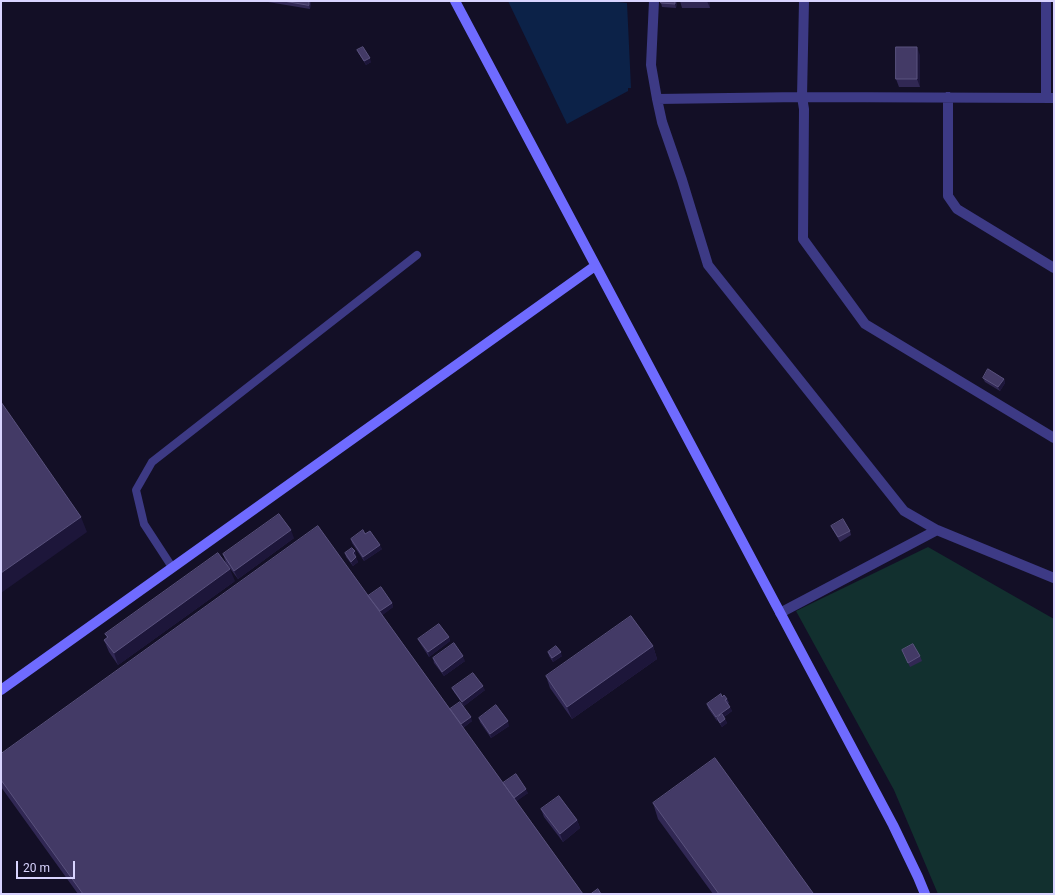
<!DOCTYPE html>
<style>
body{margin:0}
#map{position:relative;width:1055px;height:895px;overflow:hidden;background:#130f26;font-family:Roboto,sans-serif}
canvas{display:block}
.frame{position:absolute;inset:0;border:2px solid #d9d4ff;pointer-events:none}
.scale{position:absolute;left:16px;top:861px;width:59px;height:18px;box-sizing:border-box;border:2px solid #d9d4ff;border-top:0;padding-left:5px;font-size:12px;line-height:14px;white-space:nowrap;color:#d9d4ff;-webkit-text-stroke:3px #130f26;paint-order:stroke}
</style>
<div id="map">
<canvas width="1055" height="895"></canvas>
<div class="frame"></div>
<div class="scale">20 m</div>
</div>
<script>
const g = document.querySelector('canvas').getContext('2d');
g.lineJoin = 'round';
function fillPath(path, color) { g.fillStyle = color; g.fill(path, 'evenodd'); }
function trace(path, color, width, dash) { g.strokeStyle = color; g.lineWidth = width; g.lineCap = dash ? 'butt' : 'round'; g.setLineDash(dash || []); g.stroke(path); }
fillPath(new Path2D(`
 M928,547L1054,619V894H938L894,790L796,611Z`), '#12302f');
fillPath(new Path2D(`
 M508,1H609L627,3L631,88H628V91L567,124Z`), '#0c2248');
trace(new Path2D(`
 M172,567L144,524L136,490L152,462L417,255`), '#3d3a85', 8);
trace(new Path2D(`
 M654,1L651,65L657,99L662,122L682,180L708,265L904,511L937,530L1054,578
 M804,1L802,97L804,109L803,239L865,324L1054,438
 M948,97V196L957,209L1054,268
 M1046,98V1
 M657,99L802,97L1054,98
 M780,613L937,530`), '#3d3a85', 10);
trace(new Path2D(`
 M455,1L893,825L918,877L925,894
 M1,690L595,266`), '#6f6bff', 10);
fillPath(new Path2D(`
 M262,1H309L311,2L310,9Z
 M677,1L676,8L662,7L661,3Z
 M680,1H710V8H682Z
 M357,50L371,62L366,65L359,54Z
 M920,55V87H899L896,79Z
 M983,378L1004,379L1005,383L1000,391L985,382Z
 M831,526L850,531L851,535L840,542L833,530Z
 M365,534L382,549L364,561L352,543L351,539Z
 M294,538L238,579L226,563L223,554Z
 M355,551L356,555L355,556L358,562L353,566L346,557L345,553Z
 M235,581L118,665L109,652L104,640L107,638L105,634Z
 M368,596L392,603L393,607L382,615L450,709L472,721L463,728L503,783L528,793L516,801L583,894H78L1,787V754Z
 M449,637L450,641L429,657L420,643L418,639Z
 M653,646L657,659L572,719L550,688L546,676Z
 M902,650L920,656L922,661L910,667Z
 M548,652L562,656L553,662L549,656Z
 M433,658L465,661L444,676L434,663Z
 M452,688L485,690L464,706L454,692Z
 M722,697L727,699L729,703L728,704L732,711L724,717L727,723L722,727L718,721H717L708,708L707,704Z
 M479,718L509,726L491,738L480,722Z
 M653,803L814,894H713L658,819Z
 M541,809L577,820L580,828L563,842L544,817Z`), '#312854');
fillPath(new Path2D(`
 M309,1H311V2L310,9L309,5Z
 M675,1H677L676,8L675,4Z
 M707,1H710V8Z
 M917,47L920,55V87L917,79Z
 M370,58L371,62L366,65L364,61Z
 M1004,379L1005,383L1000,391L998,387Z
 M81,517L87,532L1,593V573Z
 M291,530L294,538L238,579L234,571Z
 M380,545L382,549L364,561L363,557Z
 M355,551L356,555L354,557L353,553Z
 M356,557L358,562L353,566L351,562Z
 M230,569L235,581L118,665L114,653Z
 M392,603L393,607L379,618L377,613Z
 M449,637L450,641L429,657L428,652Z
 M653,646L657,659L572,719L567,707Z
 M561,652L562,656L553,662L552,658Z
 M463,656L465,661L444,676L442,672Z
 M483,686L485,690L464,706L462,702Z
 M730,707L732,711L719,720L717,718L718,721H717L716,717Z
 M471,717L472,721L460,730L458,726Z
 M725,719L727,723L722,727L720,723Z
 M508,721L509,726L491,738L490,734Z
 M526,789L528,793L513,804L511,800Z
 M577,820L580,828L563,842L560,834Z`), '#1d163a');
const building = new Path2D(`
 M284,1H309V5Z
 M661,1H675V4L661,3Z
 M363,47L370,58L364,61L357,50Z
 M896,47H917V79H896Z
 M988,369L1004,379L998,387L983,378Z
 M1,402L81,517L1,573Z
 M279,514L291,530L234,571L223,554Z
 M843,519L850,531L838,537L831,526Z
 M318,526L583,894H83L1,780V754Z
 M363,530L365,534L370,531L380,545L363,557L351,539Z
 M352,548L355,551L353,553L356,557L351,562L345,553Z
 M218,553L230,569L114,653L104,640L108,637L105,634Z
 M381,587L392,603L380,611L368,596Z
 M631,616L653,646L567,707L546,676Z
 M439,624L449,637L428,652L418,639Z
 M454,643L463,656L442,672L433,658Z
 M913,644L920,656L908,663L902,650Z
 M556,646L561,652L552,658L548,652Z
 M473,673L483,686L462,702L452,688Z
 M721,694L722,697L724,695L727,699L725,700L730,707L716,717L707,704Z
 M460,702L471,717L461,724L450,709Z
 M496,705L508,721L490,734L479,718Z
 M722,714L725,719L720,723L717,718Z
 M715,758L813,893L812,894H719L653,803Z
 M516,774L526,789L514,798L503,783Z
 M559,796L577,820L560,834L541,809Z
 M598,889L601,894H591Z`);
fillPath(building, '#433a66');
trace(building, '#5a527e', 1);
</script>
